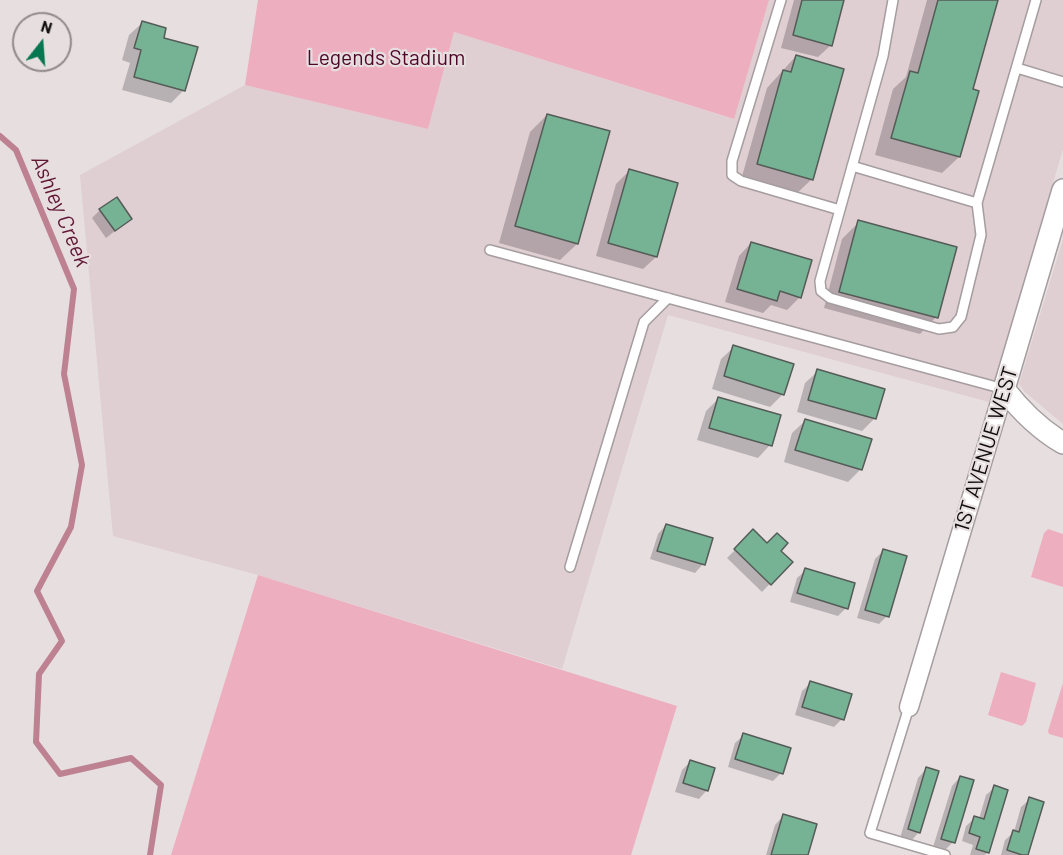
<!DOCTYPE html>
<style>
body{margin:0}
#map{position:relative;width:1063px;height:855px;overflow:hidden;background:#e7dee0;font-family:Barlow,sans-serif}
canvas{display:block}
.north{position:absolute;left:12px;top:12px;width:60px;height:60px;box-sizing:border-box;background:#e7dee0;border:2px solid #918a8c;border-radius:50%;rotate:17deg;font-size:16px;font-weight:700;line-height:24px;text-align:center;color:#0f0c0d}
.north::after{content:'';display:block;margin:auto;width:21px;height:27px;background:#067751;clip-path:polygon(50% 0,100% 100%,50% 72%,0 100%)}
</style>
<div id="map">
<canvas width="1063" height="855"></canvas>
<div class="north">N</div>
</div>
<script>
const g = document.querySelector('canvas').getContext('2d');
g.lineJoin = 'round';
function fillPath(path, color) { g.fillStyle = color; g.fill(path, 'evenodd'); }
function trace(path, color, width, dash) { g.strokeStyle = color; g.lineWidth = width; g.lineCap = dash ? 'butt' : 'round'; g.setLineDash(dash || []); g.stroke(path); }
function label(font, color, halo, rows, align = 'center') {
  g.font = font + ' Barlow,sans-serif'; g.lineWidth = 4.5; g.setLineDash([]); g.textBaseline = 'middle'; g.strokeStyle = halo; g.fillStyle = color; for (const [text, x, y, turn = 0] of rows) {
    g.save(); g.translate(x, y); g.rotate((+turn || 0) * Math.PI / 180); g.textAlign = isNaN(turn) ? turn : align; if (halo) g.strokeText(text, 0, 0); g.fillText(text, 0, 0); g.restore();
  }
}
fillPath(new Path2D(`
 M769,0H1063V149L989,402L668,315L562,669L258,575L113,536L80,175L245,85L428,129L454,32L733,119Z
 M1063,239V424L1025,392L1019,384Z`), '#dfced2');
fillPath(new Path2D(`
 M258,0H769L734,119L454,32L428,129L245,85Z
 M1048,529L1063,534V587L1031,577L1044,533Z
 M258,575L677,706L631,855H171Z
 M1001,672L1036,683L1026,722L1022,726L988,715Z
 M1063,683V738L1049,734L1048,731Z`), '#edafbf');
fillPath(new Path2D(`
 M794,0H843L831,45L818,57L781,48Z
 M927,0H997L971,90L977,92L959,157L942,173L875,155L893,89L906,77Z
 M142,23L162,39L184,90L171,103L122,90L130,63L122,60L129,35Z
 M796,56L812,179L795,195L741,180L767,88Z
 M547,115L577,244L560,260L499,243L530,132Z
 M629,171L656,257L643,269L596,256L616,184Z
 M100,210L130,219L106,238L92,218Z
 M859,222L936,317L920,334L824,308L842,239Z
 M751,243L800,297L787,310L771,305L763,313L725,302L739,256Z
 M734,347L783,394L770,407L712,389L721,359Z
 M818,371L875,418L862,431L797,412L805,383Z
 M719,398L770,445L758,458L697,440L706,411Z
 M805,421L861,469L848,482L784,462L792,433Z
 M666,525L703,564L695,573L650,559L658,534Z
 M753,532L767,545L778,551L791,562L762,592L727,558Z
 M883,551L887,616L879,624L857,618L875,559Z
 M806,570L846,608L838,616L790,602L797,578Z
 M811,683L842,719L834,727L795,715L802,691Z
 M744,735L781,773L773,781L728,767L735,743Z
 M690,762L707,790L699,799L675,792L682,770Z
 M926,769L919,832L911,841L900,838L918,778Z
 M960,777L953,842L945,850L933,847L952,786Z
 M995,787L1006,791L987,853L985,855H970L973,845L962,841L966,826L975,818L979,819L986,795Z
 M1030,799L1027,855H1001L1005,840L1014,832L1021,807Z
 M783,816L806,855H766L775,825Z`), '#0003');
trace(new Path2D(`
 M0,136L16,150L74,289L64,374L82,465L71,527L37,591L62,641L39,674L36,742L60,774L131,758L161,785L150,855`), '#bd8192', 6);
const building = new Path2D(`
 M802,0H844L832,46L793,35Z
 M938,0H998L973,89L979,91L960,157L891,138L910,71L918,73Z
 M142,21L166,28L164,38L198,47L185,91L134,77L141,50L134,48Z
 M796,55L844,69L813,180L757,164L783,70L791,72Z
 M547,114L610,131L578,244L515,226Z
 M629,169L678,183L657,257L608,243Z
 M117,197L132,219L115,231L99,209Z
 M858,220L957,247L938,318L839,292Z
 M751,242L812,260L801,298L780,291L777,301L737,289Z
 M733,345L794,364L784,395L724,376Z
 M817,369L885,389L876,419L808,400Z
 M718,397L781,415L772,446L709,428Z
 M805,419L872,439L862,470L795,450Z
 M666,524L713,538L705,565L657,551Z
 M753,529L767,543L777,533L788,543L781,551L793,562L771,585L734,549Z
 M883,549L907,556L889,617L865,610Z
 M805,568L855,583L848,609L797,593Z
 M810,681L852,694L844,720L802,707Z
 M743,733L791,748L783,774L735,759Z
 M690,760L715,768L708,791L683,783Z
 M926,767L939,771L920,833L908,829Z
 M960,776L974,780L955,843L941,839Z
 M994,785L1008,790L989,853L976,849L980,837L969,833L974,816L984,819Z
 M1029,797L1044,802L1028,855H1022L1007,850L1013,830L1019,832Z
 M783,814L817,824L808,855H771Z`);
fillPath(building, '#76b395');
trace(building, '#555c58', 1.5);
const service = new Path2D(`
 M781,0L732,161V175L741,181L840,210
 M893,0L883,56L820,281L821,291L830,298L939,329L953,327L961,317L981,235L977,203L1036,0
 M1017,68L1063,82
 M852,166L977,203
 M490,250L1004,389
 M570,567L644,322L668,298
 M909,707L870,833L945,855`);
const minor = new Path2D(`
 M909,707L1004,389`);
const tertiary = new Path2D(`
 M1063,190L1004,389C1021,411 1039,429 1063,443`);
trace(service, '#a59d9f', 12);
trace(minor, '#a59d9f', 21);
trace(tertiary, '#a59d9f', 24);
trace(service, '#fff', 9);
trace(minor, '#fff', 18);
trace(tertiary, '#fff', 21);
label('21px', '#4f0526', '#e7dee0', [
 ["Legends Stadium",386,58]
]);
label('21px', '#0f0c0d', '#e7dee0', [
 ["1ST AVENUE WEST",986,449,-73]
]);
label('italic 22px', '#611835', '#e7dee0', [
 ["Ashley Creek",61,211,67]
]);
</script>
